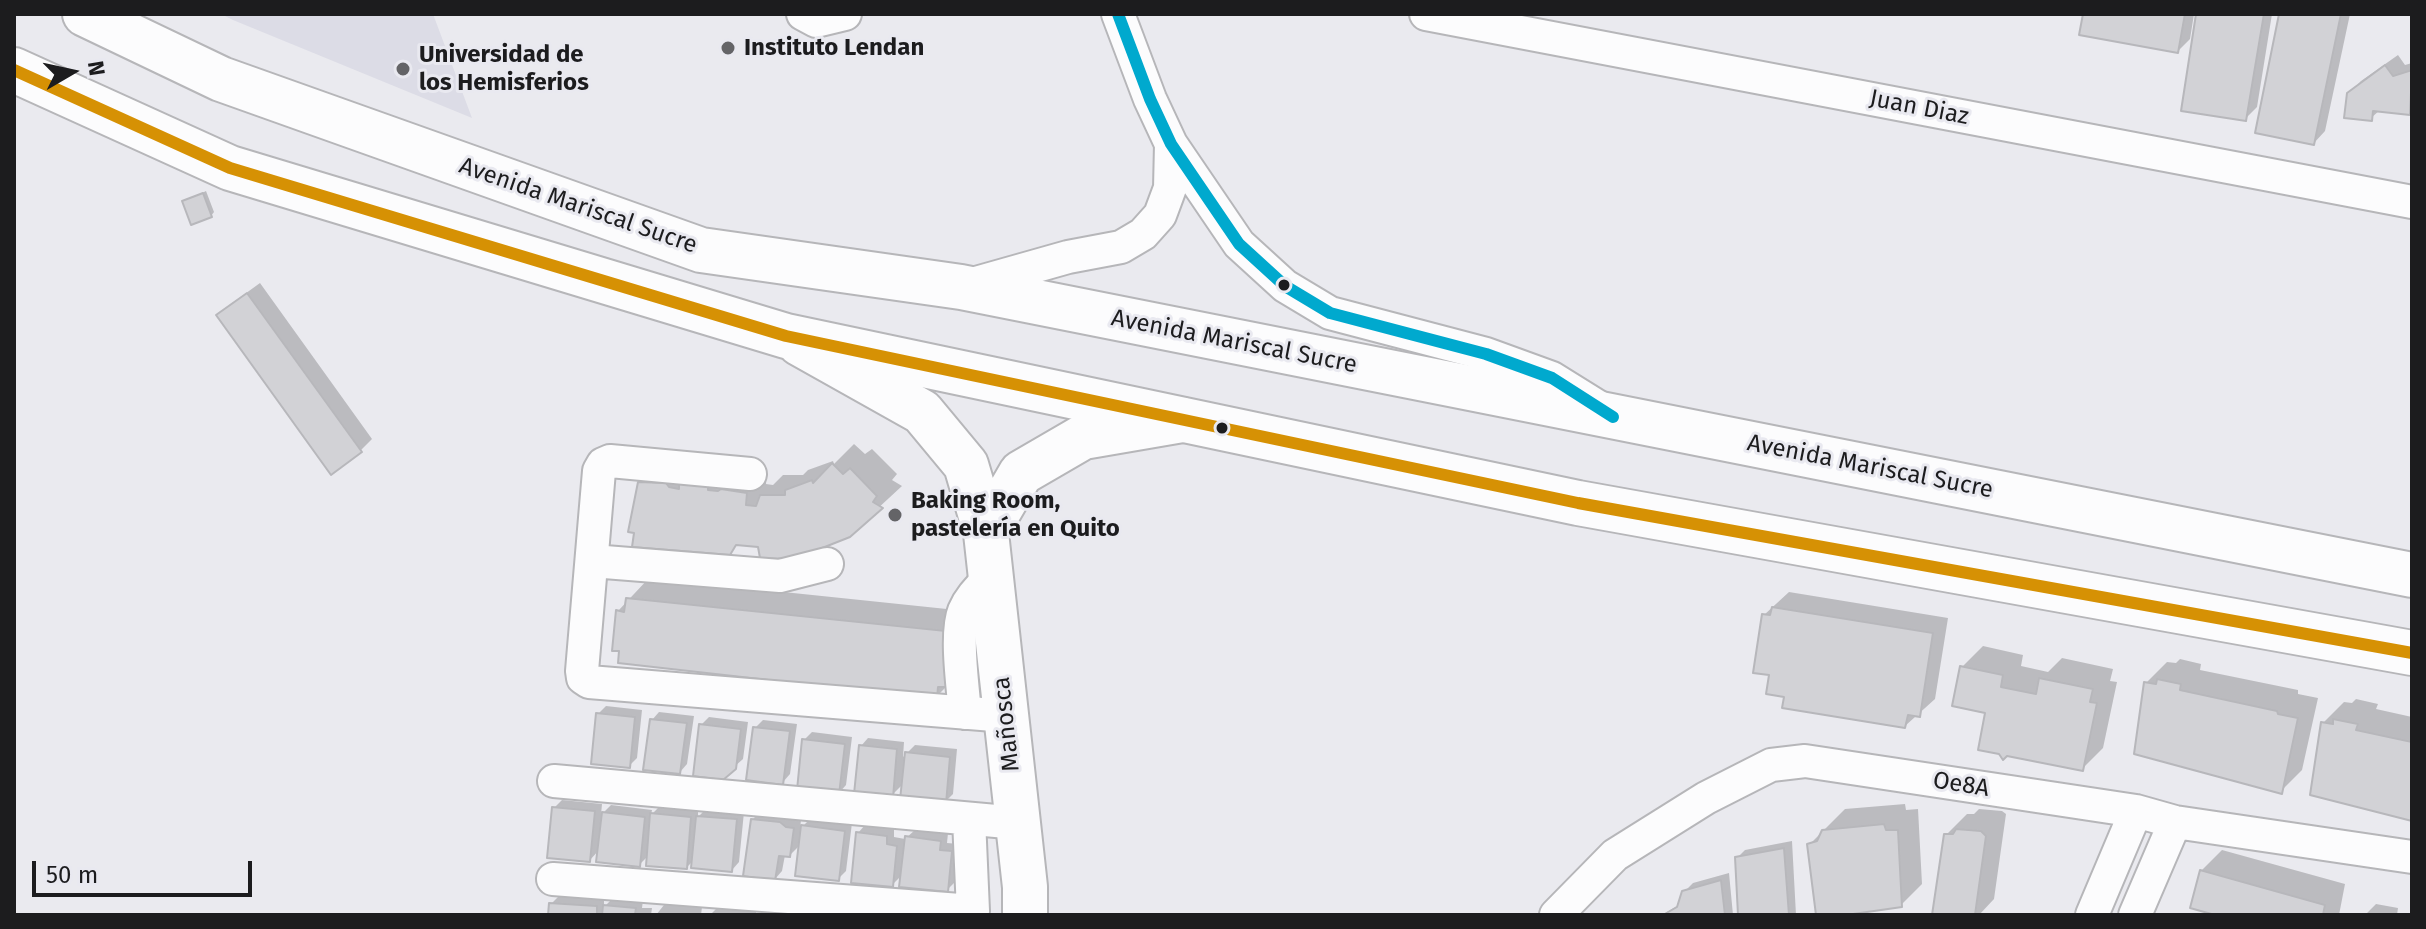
<!DOCTYPE html>
<meta charset="utf-8">
<style>
body{margin:0}
#map{position:relative;width:2426px;height:929px;overflow:hidden;background:#eaeaef;font-family:"Fira Sans",sans-serif}
canvas{display:block}
.frame{position:absolute;inset:0;border:16px solid #1c1c1e;pointer-events:none}
.north{position:absolute;left:32px;top:32px;width:80px;height:80px;-webkit-text-stroke:6px #e9e9f0;paint-order:stroke;rotate:81deg;font-size:22px;font-weight:700;line-height:32px;text-align:center;color:#1c1c1e}
.north::after{content:'';display:block;margin:auto;width:28px;height:36px;background:#1c1c1e;clip-path:polygon(50% 0,100% 100%,50% 72%,0 100%)}
.scale{position:absolute;left:32px;top:861px;width:220px;height:36px;box-sizing:border-box;border:4px solid #1c1c1e;border-top:0;padding-left:10px;font-size:24px;line-height:28px;white-space:nowrap;color:#1c1c1e;-webkit-text-stroke:6px #e9e9f0;paint-order:stroke}
</style>
<div id="map">
<canvas width="2426" height="929"></canvas>
<div class="frame"></div>
<div class="north">N</div>
<div class="scale">50 m</div>
</div>
<script>
const g = document.querySelector('canvas').getContext('2d');
g.lineJoin = 'round';
function fillPath(path, color) { g.fillStyle = color; g.fill(path, 'evenodd'); }
function trace(path, color, width, dash) { g.strokeStyle = color; g.lineWidth = width; g.lineCap = dash ? 'butt' : 'round'; g.setLineDash(dash || []); g.stroke(path); }
function label(font, color, halo, rows, align = 'center') {
  g.font = font + ' "Fira Sans",sans-serif'; g.lineWidth = 6; g.setLineDash([]); g.textBaseline = 'middle'; g.strokeStyle = halo; g.fillStyle = color; for (const [text, x, y, turn = 0] of rows) {
    g.save(); g.translate(x, y); g.rotate((+turn || 0) * Math.PI / 180); g.textAlign = isNaN(turn) ? turn : align; if (halo) g.strokeText(text, 0, 0); g.fillText(text, 0, 0); g.restore();
  }
}
fillPath(new Path2D(`
 M221,14H433L472,118L233,20Z`), '#dcdce6');
fillPath(new Path2D(`
 M2085,14H2194L2190,39L2178,51Z
 M2198,14H2272L2257,107L2245,119Z
 M2281,14H2350L2325,131L2314,143Z
 M2398,55L2405,65L2412,63V110L2410,113L2380,110L2371,118L2349,94L2361,81Z
 M206,191L214,212L211,216L184,202Z
 M260,283L372,439L360,451L219,315L231,304Z
 M854,444L865,454L872,449L897,474L892,480L902,486L849,535L760,545L738,543L729,552L640,483L661,462L767,472L766,484L773,485L783,475H803L808,470L833,461L834,464Z
 M649,578L966,611L957,676L936,697L618,611Z
 M1789,592L1948,618L1935,699L1905,726L1786,695L1771,674L1764,615Z
 M1983,646L2023,655L2021,666L2048,672L2062,658L2113,669L2110,681L2117,682L2103,748L2082,769L1988,712L1962,667Z
 M2180,659L2201,664L2200,670L2298,690V694L2318,698L2302,770L2281,791L2146,683L2167,662L2176,663Z
 M2356,699L2378,704L2376,709L2412,717V819L2323,723L2344,702L2352,703Z
 M606,706L642,710L637,758L629,766L598,714Z
 M659,712L694,716L687,764L680,772L652,720Z
 M709,717L748,722L743,759L734,767L701,725Z
 M763,720L797,724L790,774L783,782L755,728Z
 M812,732L852,737L846,785L839,793L804,740Z
 M868,738L904,742L903,757L915,745L957,749L953,794L945,802L904,783L892,795L861,746Z
 M562,800L602,804L601,815L611,805L652,810L651,815L660,806L698,809V817L706,809L744,812L739,862L732,870L694,860L687,867L649,855L639,865L599,850L590,860L554,808Z
 M1905,804L1906,810L1918,809L1922,884L1901,905L1818,915L1809,845L1845,809Z
 M1979,809L2002,811L2006,814L1994,899L1979,915H1934L1946,835L1967,814H1974Z
 M760,812L789,815L795,820H801L800,829L811,818L852,823L846,871L838,879L801,844L790,855H785L782,871L775,879L752,820Z
 M865,825L894,828V837L905,839L915,830L948,833L947,843L959,844L955,882L947,890L902,875L892,885L858,833Z
 M1792,841L1796,915H1740L1737,858L1745,850Z
 M2222,850L2345,884L2339,915H2223L2201,871Z
 M1729,873L1733,915H1662L1680,904L1684,892L1693,883Z
 M559,896L604,899V907L613,898L643,900L642,908H652L651,915H550L551,904Z
 M2376,904L2398,908L2397,915H2365Z
 M664,905L702,907L701,915H656Z
 M716,909L756,911V915H710Z`), '#0003');
const building = new Path2D(`
 M2083,14H2185L2178,53L2079,35Z
 M2196,14H2264L2246,121L2181,111Z
 M2279,14H2341L2314,145L2255,133Z
 M2385,65L2393,76L2412,70L2410,115L2373,111L2372,121L2344,118L2347,93Z
 M203,193L212,217L191,225L182,201Z
 M247,293L362,452L331,475L216,315Z
 M832,463L843,474L850,468L877,496L873,502L883,508L850,537L812,552L783,559L760,558L758,547L736,545L730,555L632,547L634,533L628,532L638,482L666,483L669,487L679,489V483L708,485V490L718,491L721,489L747,493L746,505L756,506L760,495H785V490L812,480L813,483Z
 M626,598L946,631L951,647L946,687H938L937,699L618,663L619,651H612L616,610L624,612Z
 M1772,607L1933,633L1920,717L1908,715L1905,728L1782,708L1784,697L1766,694L1769,675L1753,673L1762,614L1770,615Z
 M1960,666L2003,675L2001,687L2036,694L2039,678L2093,689L2090,702L2097,703L2083,771L2007,756L2003,760L1999,754L1978,750L1985,713L1952,706Z
 M2157,679L2181,684L2180,690L2277,711L2278,714L2298,718L2282,794L2134,754L2144,682L2156,684Z
 M596,713L635,717L630,768L591,764Z
 M650,719L687,723L680,774L643,770Z
 M2333,719L2358,724L2356,730L2412,742V821L2310,795L2321,722L2333,724Z
 M699,724L741,729L736,769L723,780L693,776Z
 M753,727L790,731L783,785L746,780Z
 M802,739L845,744L839,795L797,790Z
 M859,745L897,749L893,798L854,794Z
 M905,752L950,757L946,804L900,800Z
 M552,807L595,811L590,862L547,858Z
 M602,812L645,817L640,867L596,862Z
 M650,813L691,817L687,869L646,866Z
 M696,816L737,819L732,872L691,868Z
 M751,819L780,822L786,827L794,828L790,857L779,856L775,881L743,876Z
 M1884,824L1886,830H1898L1902,907L1846,915H1816L1807,844L1817,841L1822,830Z
 M801,825L845,831L839,881L795,876Z
 M1956,829L1981,831L1986,836L1975,915H1932L1944,834H1953Z
 M856,832L887,836V844L897,846L893,887L851,883Z
 M905,836L941,841L940,850L952,851L948,892L899,887Z
 M1784,848L1789,915H1738L1735,857Z
 M2200,870L2325,905L2323,915H2215L2190,908Z
 M1721,880L1725,915H1663L1677,907L1682,891Z
 M549,903L597,906V915H548Z
 M603,905L636,908L635,915H602Z`);
fillPath(building, '#d2d2d6');
trace(building, '#b7b7bb', 2);
const street = new Path2D(`
 M803,14L816,21L845,14
 M1118,14L1150,99L1171,144L1239,244L1285,286L1330,313L1486,354L1552,378L1597,406
 M1426,14L2412,202
 M969,285L1068,257L1121,247L1143,234L1160,215L1170,188L1171,144
 M750,474L610,461L603,464L599,471L582,671L583,678L589,682L1006,716
 M592,561L780,576L827,564
 M965,713C963,688 955,633 964,611C970,597 981,587 991,576
 M554,781L1018,823
 M553,879L973,911L969,819
 M1556,915L1615,855L1706,798L1771,765L1805,761L2136,811L2175,822L2412,857
 M2092,915L2136,811
 M2135,915L2175,822`);
const secondary = new Path2D(`
 M799,343L922,412L966,465L986,533L1025,887V915
 M986,533L1021,473L1083,437L1182,420`);
const primary = new Path2D(`
 M85,14L221,79L701,250L961,287L2412,575
 M14,70L230,168L786,336L1578,503L2412,653`);
trace(street, '#b6b6b9', 36);
trace(secondary, '#b6b6b9', 48);
trace(primary, '#b6b6b9', 48);
trace(street, '#fcfcfd', 32);
trace(secondary, '#fcfcfd', 44);
trace(primary, '#fcfcfd', 44);
trace(new Path2D(`
 M1118,14L1150,99L1171,144L1239,244L1285,286L1330,313L1486,354L1552,378L1613,417`), '#00a9ce', 12);
trace(new Path2D(`
 M14,70L230,168L786,336L1578,503L2412,653`), '#d69104', 12);
for (const [x, y, r, color] of [
 [728,48,8,"#646467"],
 [403,69,8,"#646467"],
 [1284,285,7,"#1c1c1e"],
 [1222,428,7,"#1c1c1e"],
 [895,515,8,"#646467"]
]) { const dot = new Path2D(); dot.arc(x, y, r, 0, 2 * Math.PI); g.fillStyle = color; g.fill(dot); trace(dot, '#e9e9f0', 3); }
label('bold 24px', '#1c1c1e', '#e9e9f0', [
 ["Instituto Lendan",744,48],
 ["Universidad de",419,55],
 ["los Hemisferios",419,83],
 ["Baking Room,",911,501],
 ["pastelería en Quito",911,529]
], 'left');
label('24px', '#1c1c1e', '#e9e9f0', [
 ["Juan Diaz",1919,108,11],
 ["Avenida Mariscal Sucre",578,206,19],
 ["Avenida Mariscal Sucre",1234,342,11],
 ["Avenida Mariscal Sucre",1870,467,11],
 ["Mañosca",1007,724,-96],
 ["Oe8A",1961,785,9]
]);
</script>
